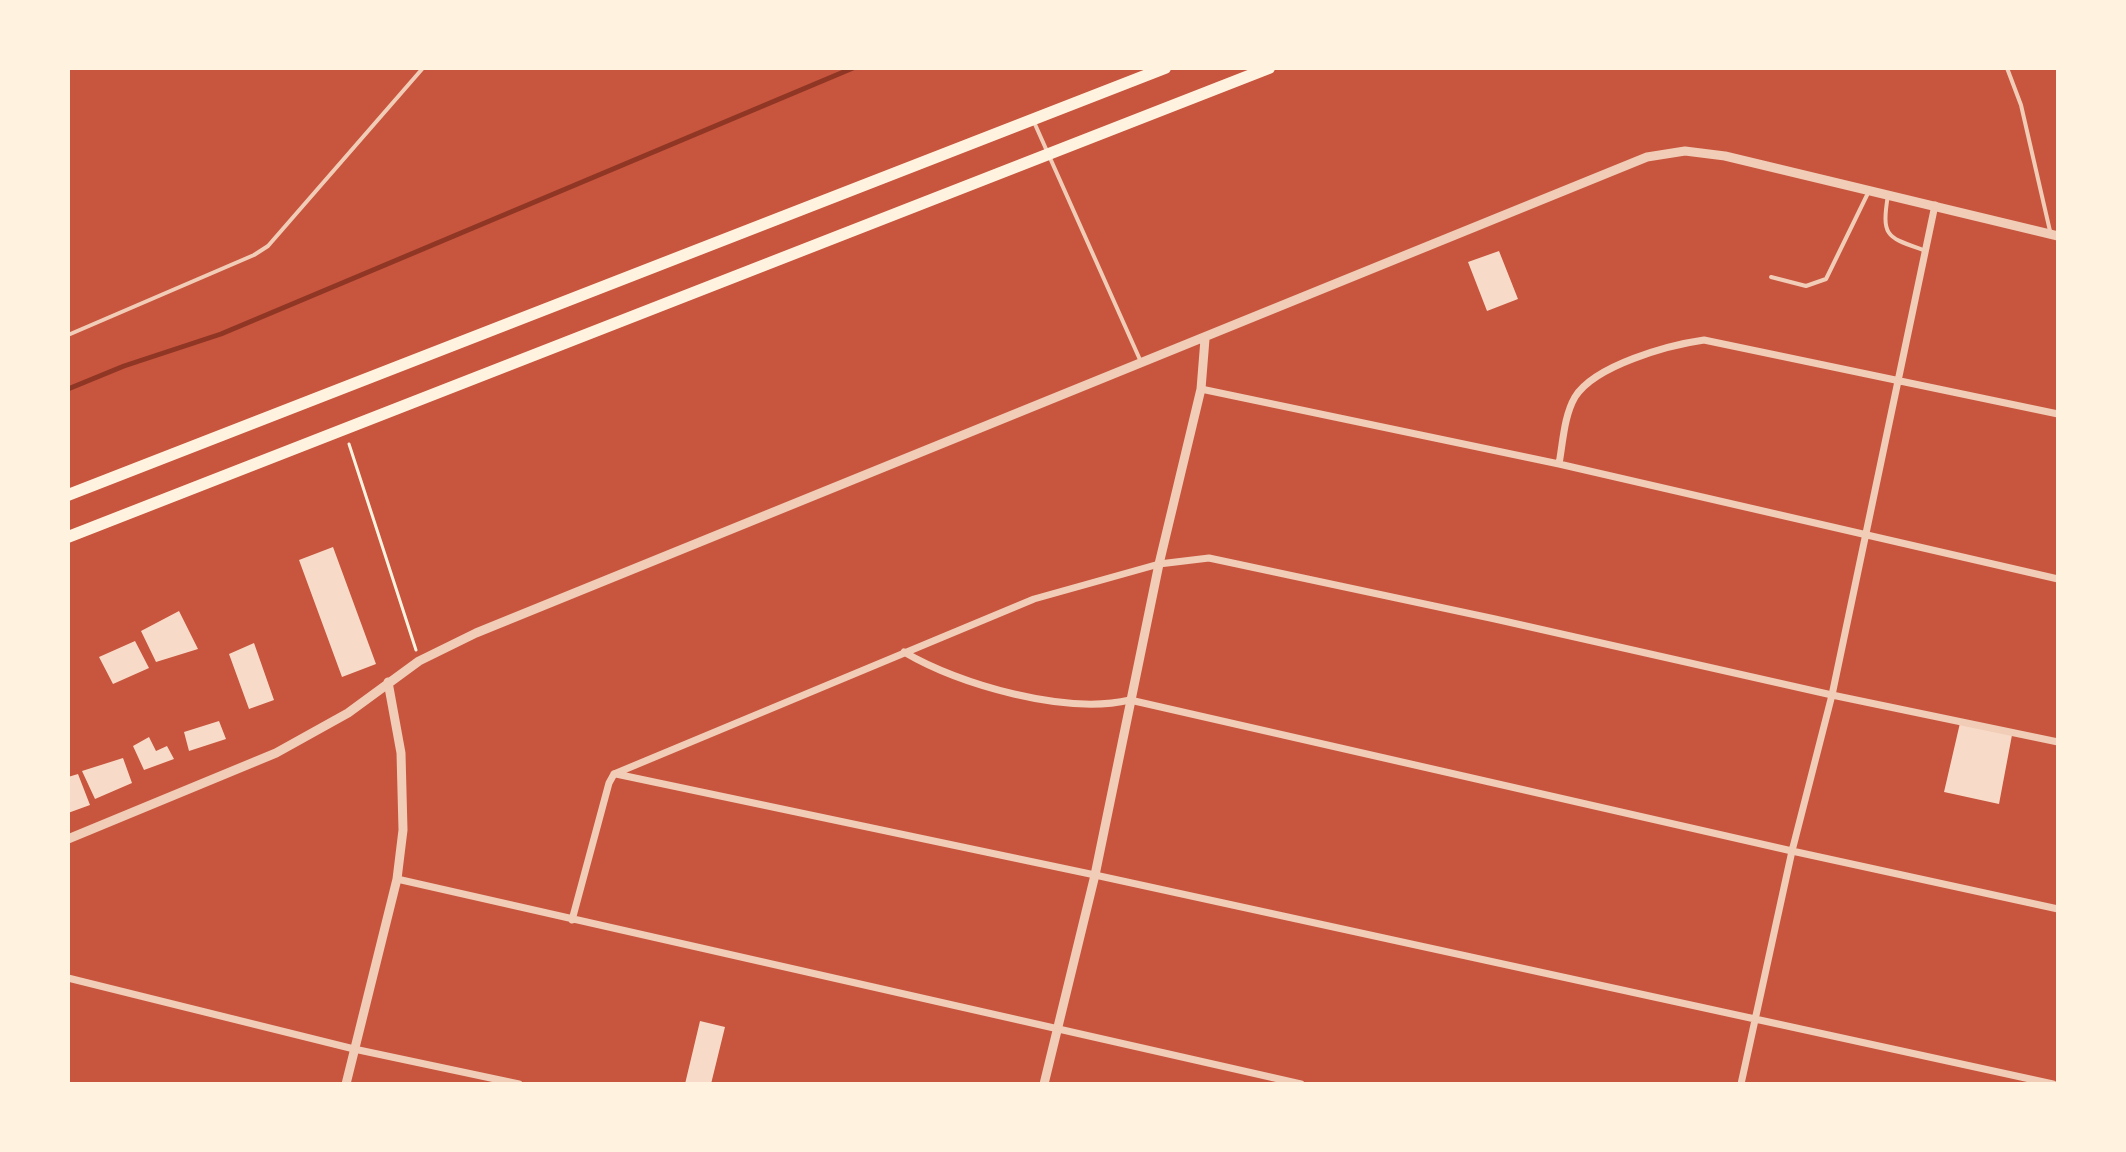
<!DOCTYPE html>
<style>
body{margin:0}
#map{position:relative;width:2126px;height:1152px;overflow:hidden;background:#c8553d;font-family:"Roboto Condensed",sans-serif}
canvas{display:block}
.frame{position:absolute;inset:0;border:70px solid #fff3e0;pointer-events:none}
</style>
<div id="map">
<canvas width="2126" height="1152"></canvas>
<div class="frame"></div>
</div>
<script>
const g = document.querySelector('canvas').getContext('2d');
g.lineJoin = 'round';
function trace(path, color, width, dash) { g.strokeStyle = color; g.lineWidth = width; g.lineCap = dash ? 'butt' : 'round'; g.setLineDash(dash || []); g.stroke(path); }
function fillPath(path, color) { g.fillStyle = color; g.fill(path, 'evenodd'); }
trace(new Path2D(`
 M68,389L124,366L221,334L853,68`), '#8f3625', 5);
fillPath(new Path2D(`
 M1499,251L1518,299L1487,311L1468,262Z
 M333,547L376,664L342,677L299,560Z
 M179,611L198,649L156,662L141,631Z
 M135,641L149,668L113,684L99,657Z
 M254,643L274,700L249,709L229,654Z
 M219,721L226,739L189,751L184,732Z
 M1960,723L2012,735L1999,804L1944,792Z
 M149,737L156,751L167,746L174,759L144,770L133,746Z
 M123,758L132,783L95,799L82,771Z
 M78,774L90,805L68,813V777Z
 M700,1021L725,1027L711,1084H685Z`), '#f7dbc8');
trace(new Path2D(`
 M349,444L416,650`), '#fff3e0', 3);
trace(new Path2D(`
 M2007,68L2021,105L2050,231
 M1034,122L1141,362
 M1888,195C1881,238 1887,237 1926,251
 M1771,277L1806,286L1826,279L1869,191
 M68,335L254,255L268,246L423,68`), '#f1ccb7', 4);
trace(new Path2D(`
 M1201,389L1559,464L2058,579
 M1559,464C1563,442 1564,416 1575,397C1595,365 1669,345 1704,340L2058,414
 M904,652C960,685 1066,715 1130,700L1792,851L2058,909
 M614,774L1034,599L1159,564L1209,558L1495,619L1832,695L2058,742
 M616,774L1095,875L2053,1084
 M397,879L1301,1084
 M572,920L609,783L614,774
 M68,978L354,1049L519,1084
 M1741,1084L1792,851L1832,695L1935,205`), '#f1ccb7', 7);
trace(new Path2D(`
 M68,839L276,753L348,713L419,661L476,633L1647,157L1685,151L1725,156L2058,236
 M346,1084L397,879L403,830L401,753L388,682
 M1044,1084L1095,875L1159,564L1201,389L1205,339`), '#f1ccb7', 9);
trace(new Path2D(`
 M68,495L1165,68
 M68,537L1269,68`), '#fff3e0', 12);
</script>
